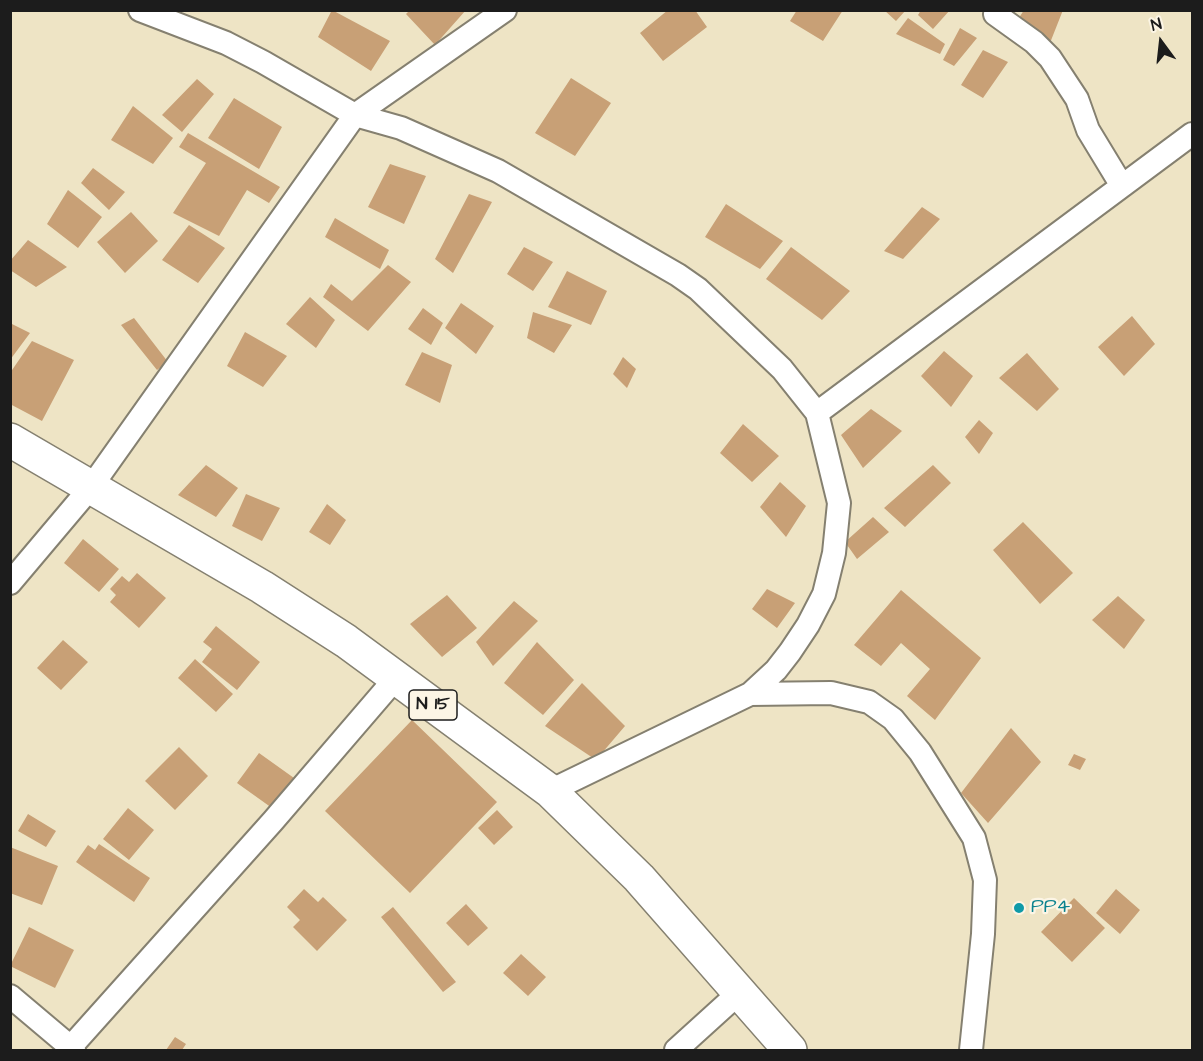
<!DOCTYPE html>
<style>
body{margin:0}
#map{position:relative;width:1203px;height:1061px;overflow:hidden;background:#eee4c5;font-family:"Architects Daughter",sans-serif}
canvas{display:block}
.frame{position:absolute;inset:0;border:12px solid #1c1c1c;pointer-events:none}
.north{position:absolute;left:1131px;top:12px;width:60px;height:60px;-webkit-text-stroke:4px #fcf5e5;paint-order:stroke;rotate:345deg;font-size:16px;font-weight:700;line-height:24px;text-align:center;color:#1c1c1c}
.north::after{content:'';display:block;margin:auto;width:21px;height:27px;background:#1c1c1c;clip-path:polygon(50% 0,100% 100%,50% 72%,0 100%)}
</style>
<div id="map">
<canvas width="1203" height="1061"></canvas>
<div class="frame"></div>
<div class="north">N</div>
</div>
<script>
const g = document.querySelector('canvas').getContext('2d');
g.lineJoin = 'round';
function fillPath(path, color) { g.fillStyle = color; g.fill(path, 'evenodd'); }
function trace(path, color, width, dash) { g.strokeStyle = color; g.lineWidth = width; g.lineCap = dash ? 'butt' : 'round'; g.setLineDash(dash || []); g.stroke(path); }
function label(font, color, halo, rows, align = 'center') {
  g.font = font + ' "Architects Daughter",sans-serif'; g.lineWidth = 4.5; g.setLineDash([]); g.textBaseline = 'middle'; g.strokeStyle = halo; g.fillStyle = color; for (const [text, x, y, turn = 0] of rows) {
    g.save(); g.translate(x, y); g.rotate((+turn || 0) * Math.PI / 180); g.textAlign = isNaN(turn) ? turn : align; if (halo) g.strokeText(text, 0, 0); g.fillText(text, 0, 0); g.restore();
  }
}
fillPath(new Path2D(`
 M332,10L390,41L371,71L318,37Z
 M410,10H466L435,45L406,14Z
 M668,10H695L707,27L663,61L640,33Z
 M797,10H843L823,41L790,21Z
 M884,10H906L896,21Z
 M921,10H950L933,29L918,15Z
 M1024,10H1063L1048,48L1017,21Z
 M908,18L945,44L940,54L896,34Z
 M960,28L977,38L954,66L943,60Z
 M983,50L1008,62L983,98L961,85Z
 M571,78L611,103L575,156L535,133Z
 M197,79L214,94L182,132L162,115Z
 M234,98L282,127L259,169L208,138Z
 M133,106L173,138L153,164L111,140Z
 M188,133L280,187L269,203L247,190L219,236L173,213L206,163L179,147Z
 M390,164L426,176L404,224L368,207Z
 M93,168L125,192L109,210L81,183Z
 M68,190L102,217L78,248L47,224Z
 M469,194L492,202L453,273L435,259Z
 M726,204L783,241L760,269L705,237Z
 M922,207L940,219L903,259L884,251Z
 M131,212L158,241L125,273L97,242Z
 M335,218L389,250L380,269L325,237Z
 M189,225L225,248L198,283L162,260Z
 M28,240L67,267L36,287L10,270V261Z
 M524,247L553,262L533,291L507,274Z
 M791,247L850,291L822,320L766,279Z
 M388,265L411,282L368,331L323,297L331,284L352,301Z
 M567,271L607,291L591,325L548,307Z
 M310,297L335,320L316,348L286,324Z
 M461,303L494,326L476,354L445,328Z
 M423,308L443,323L431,345L408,329Z
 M533,312L572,325L554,353L527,338Z
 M1132,316L1155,344L1124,376L1098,347Z
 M134,318L168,362L157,370L121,325Z
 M10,323L30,333L10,360Z
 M245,332L287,356L263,387L227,366Z
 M32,341L74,360L42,421L10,404V373Z
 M944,351L973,376L951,407L921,376Z
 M422,352L452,365L440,403L405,385Z
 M1027,353L1059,389L1037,411L999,378Z
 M623,357L636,369L627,388L613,374Z
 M871,409L902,431L863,468L841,435Z
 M979,420L993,433L979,454L965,437Z
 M743,424L779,456L752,482L720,453Z
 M206,465L238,488L216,517L178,495Z
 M933,465L951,483L905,527L884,508Z
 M780,482L806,506L786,537L760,507Z
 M246,494L280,508L262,541L232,526Z
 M327,504L346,520L330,545L309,532Z
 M873,517L889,532L857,559L845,542Z
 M1023,522L1073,573L1040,604L993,550Z
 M83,539L119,569L99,592L64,563Z
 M137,573L166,598L139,628L110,602L116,595L110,589L122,576L129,582Z
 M767,589L795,603L777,628L752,609Z
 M901,590L981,658L935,720L907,696L930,669L901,643L881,666L854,645Z
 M447,595L477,628L442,657L410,624Z
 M1118,596L1145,620L1124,649L1092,620Z
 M514,601L538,621L493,666L476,642Z
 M216,626L260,662L237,690L202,662L212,649L203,642Z
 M63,640L88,662L61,690L37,668Z
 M537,642L574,680L543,715L504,683Z
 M195,659L233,694L216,712L178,678Z
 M582,683L625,726L596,760L545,726Z
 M412,720L497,802L410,893L325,811Z
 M1011,728L1041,762L988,823L961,793Z
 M179,747L208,776L175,810L145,781Z
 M259,753L294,778L272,808L237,783Z
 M1074,754L1086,759L1080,770L1068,765Z
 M128,808L154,830L129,860L103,839Z
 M497,810L513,827L494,845L478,828Z
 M28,814L56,831L46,847L18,831Z
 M99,844L150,878L134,902L76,862L88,845L95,850Z
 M10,847L58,866L42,905L10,893Z
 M304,889L318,902L323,897L347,920L317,951L293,927L300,920L287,907Z
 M1116,889L1140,910L1120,934L1096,913Z
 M1074,898L1105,928L1072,962L1041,932Z
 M466,904L488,928L468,946L446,923Z
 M393,907L456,982L443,992L381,917Z
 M29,927L74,950L55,988L10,966Z
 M521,954L546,977L528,996L503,973Z
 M175,1037L186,1044L182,1050H166Z`), '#c8a076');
const street = new Path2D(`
 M140,10L226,43L263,62L355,115L401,128L498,171L678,275L698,289L782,369L817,413L839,503L834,553L824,594L808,625L790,652L776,670L750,694L550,791
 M995,14L1034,42L1050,58L1077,99L1088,130L1122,186
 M817,413L1192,134
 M10,583L91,487L355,115L505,10
 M750,694L831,693L869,702L893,719L920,752L974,838L985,880L983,934L971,1050
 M10,996L74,1050
 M68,1050L273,821L395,679
 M676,1050L740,992`);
const highway = new Path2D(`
 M10,440L262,587L346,641L550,791L639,878L790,1050`);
trace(street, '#858070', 26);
trace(highway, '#858070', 36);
trace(street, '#fff', 22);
trace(highway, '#fff', 33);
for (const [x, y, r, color] of [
 [1019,908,6,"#0f9aa8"]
]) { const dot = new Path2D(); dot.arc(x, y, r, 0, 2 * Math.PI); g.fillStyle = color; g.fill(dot); trace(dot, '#fcf5e5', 2); }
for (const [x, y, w] of [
 [433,705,48]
]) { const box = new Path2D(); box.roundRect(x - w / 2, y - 15, w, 30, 4.5); g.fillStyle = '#fcf5e5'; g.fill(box); trace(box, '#1c1c1c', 1.5); }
label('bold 18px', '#1c1c1c', null, [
 ["N 15",433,705]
]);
label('20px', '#0d838f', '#fcf5e5', [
 ["PP4",1031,908]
], 'left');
</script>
